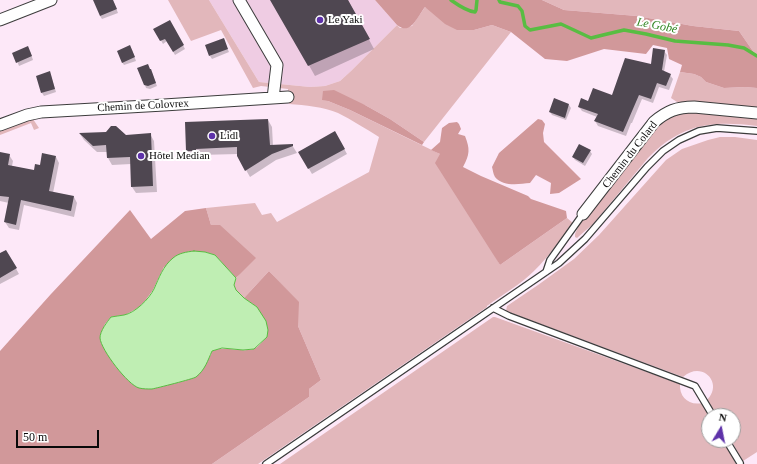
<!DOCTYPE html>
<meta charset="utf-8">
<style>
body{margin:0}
#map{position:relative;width:757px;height:464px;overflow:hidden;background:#fde8f8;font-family:"Times New Roman",serif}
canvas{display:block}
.north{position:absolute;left:701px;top:408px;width:40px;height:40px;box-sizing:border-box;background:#fff;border:1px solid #9d9d9d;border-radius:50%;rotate:10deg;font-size:11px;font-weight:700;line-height:16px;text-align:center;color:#090909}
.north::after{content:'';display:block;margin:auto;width:14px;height:18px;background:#5e32a9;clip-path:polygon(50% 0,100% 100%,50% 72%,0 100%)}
.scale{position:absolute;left:16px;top:430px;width:83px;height:18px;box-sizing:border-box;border:2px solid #090909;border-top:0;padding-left:5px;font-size:12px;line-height:14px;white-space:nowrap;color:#090909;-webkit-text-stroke:3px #fff;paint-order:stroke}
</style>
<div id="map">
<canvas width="757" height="464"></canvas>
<div class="north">N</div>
<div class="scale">50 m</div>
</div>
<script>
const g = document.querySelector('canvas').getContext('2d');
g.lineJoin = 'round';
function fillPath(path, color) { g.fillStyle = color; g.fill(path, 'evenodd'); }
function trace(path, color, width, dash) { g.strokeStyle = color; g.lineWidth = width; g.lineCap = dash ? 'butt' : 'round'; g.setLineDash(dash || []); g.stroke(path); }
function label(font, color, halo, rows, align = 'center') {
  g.font = font + ' "Times New Roman",serif'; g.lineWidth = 4; g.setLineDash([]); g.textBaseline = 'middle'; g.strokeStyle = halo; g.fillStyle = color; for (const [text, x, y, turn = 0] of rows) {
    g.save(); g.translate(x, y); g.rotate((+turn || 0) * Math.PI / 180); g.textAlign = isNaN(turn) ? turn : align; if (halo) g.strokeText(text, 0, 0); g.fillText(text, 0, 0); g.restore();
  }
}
fillPath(new Path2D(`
 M209,0H375L397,25L351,71L340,81L325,86L310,87L259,82Z`), '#efcce3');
fillPath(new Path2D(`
 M168,0H209L259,82L310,87L325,86L340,81L351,71L397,25L400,28L412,26L425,7L474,30L492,25L511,32L424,142L390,119L365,105L322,100L328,101L350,110L403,136L440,154L500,265L567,218L573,223C560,239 549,257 534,271C521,284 502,295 487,306V307L258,464H212L309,397V389L321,380L298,326V302L269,271L244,298C241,295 235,291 234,286C233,277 250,264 255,258L211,225L206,208L255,203L262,215L271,213L277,222L369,172L379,137C366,129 352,120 338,113C324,107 305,105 289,104L288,89L261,86L253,88L221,30L191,41Z
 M542,0H757V57L739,31L693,26L637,16L564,10Z
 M680,72L694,74L701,77L706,82L724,88L745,87L757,88V109L683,103L677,102L671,98Z
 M682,111L757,116V126C711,120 681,124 648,158L593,224L577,238L575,237V234L580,223L660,122Z
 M30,119H33L39,128L34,130L31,123L0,135V131Z
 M720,137H735L757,140V452L743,461L731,440H733V416H717L707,400C724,383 702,360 683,377L506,311L507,306L538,285L574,259L599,235L666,160L682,149L708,140Z
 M493,317H495L680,384C679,397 689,406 702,403L709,416V440H723L736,464H280Z`), '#e2b7bb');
fillPath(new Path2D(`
 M375,0H542L564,10L637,16L693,26L739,31L757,57V88L745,87L724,88L706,82L701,77L694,74L680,72L682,65L669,59L667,48L653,45L646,54L604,49L567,61L545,59L511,32L492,25L474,30H457L445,24L425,7C417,17 411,36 397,25Z
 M334,90L365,105L390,119L424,142L422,145L350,110L328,101L322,100L323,91Z
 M538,119L542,120L545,124L543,133L544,142L581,179L559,193L550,194L551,183L536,175L530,183C519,184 503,187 495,177C493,174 493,170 492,167L499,153Z
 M457,122L459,124L461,129L458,134L465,136C470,149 470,154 463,167L481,176L528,196L531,199L566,211L567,218L500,265L435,163L440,154L431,150L440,142L442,128L449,123Z
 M206,208L211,225H220L256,258L236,278L215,255L205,252L164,267L159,277L153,290L145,301L138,308L125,315L111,317L105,324L100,337L102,344L210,356L212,351C226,345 241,353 253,349C258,348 263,340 267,337L257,307L244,298L269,271L299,302L298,326L321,380L309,389V397L212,464H0V351L51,294L130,210L151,239L185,211Z`), '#d1989a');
const water = new Path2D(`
 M194,251L205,252L215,255L236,278L234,285L236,290L244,298L257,307L266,321L268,330L267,337L254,349L243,350L222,348L212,351C208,360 205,370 196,377C193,379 157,388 152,389C148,389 143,389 139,388C128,385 101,350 100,338C100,331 107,322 111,317C115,316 120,316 124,315C135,313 149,299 154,289C159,278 163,266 173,258C179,253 186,252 194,251Z`);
fillPath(water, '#bfeeb3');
trace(water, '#58bd42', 1);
fillPath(new Path2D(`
 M99,0H113L118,13L102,19L100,16Z
 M272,0H348L374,49L315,76Z
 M170,21L185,49L175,55L167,41L163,44L155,30Z
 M225,43L229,52L212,59L210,56Z
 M132,50L136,61L124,65L122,62Z
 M30,51L33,60L19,66L14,53Z
 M664,51L667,55L664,72L670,75L673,79L669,90L659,87L653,103L642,99L632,123H631L626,136L598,126L595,121L597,117L582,111L579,107L589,102L613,96L651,65Z
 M152,73L157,86L150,89L146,88L145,85Z
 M51,76L56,92L44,96L42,93Z
 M569,105L571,108L566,120L552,115L550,112Z
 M268,120L272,127L273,146L292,145L297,153L276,160L250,177L238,156V154L199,155V157H191L187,151Z
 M335,132L347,154L312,174L299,152Z
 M80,134L126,136L150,134L154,141L157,192L136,193L132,187L131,164L112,165L108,158L107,152H97L84,140Z
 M590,151L592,154L585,166L575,160L573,157Z
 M0,154L9,155L13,161L12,166L35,171L41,166L56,157L59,163L53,193L74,197L77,203L74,217L24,205L19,230L9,228L5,222L9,203L0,201Z
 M6,251L19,274L0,284V254Z`), '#0003');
trace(new Path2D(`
 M451,0C458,5 466,11 475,12L476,10L477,0
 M499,0L500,2L518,6L522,11L525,26L530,30L561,24L591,38L603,35L624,30L646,34L675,41L728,45L744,48L757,56`), '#58bd42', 3.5);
fillPath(new Path2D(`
 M93,0H113L117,9L100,16Z
 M270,0H348L370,39L308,66Z
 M170,20L184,45L173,52L165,39L160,41L153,29Z
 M224,38L228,49L209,56L205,45Z
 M130,45L135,57L122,63L117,51Z
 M28,46L32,56L16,63L12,53Z
 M653,48L665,50L662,70L671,74L666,86L657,83L651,99L639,95L623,132L594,121L598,114L578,107L581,98L588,101L593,88L612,95L625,58L651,64Z
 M148,64L150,69H151L156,83L148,86L144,85L137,68Z
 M50,71L55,89L41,93L36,76Z
 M554,98L569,104L565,118L549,112Z
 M268,119L270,145L293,144V146L272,154L245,171L237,156V147L196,149V151H186L185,122Z
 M111,126H116L126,135L151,133L153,186L131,187L130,157L107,158L106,145L93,146L79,133L106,132Z
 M335,131L345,149L308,169L298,152Z
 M579,144L591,150L583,163L572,157Z
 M0,152L10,154L8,165L34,170L35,164L40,165L42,153L56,156L49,191L74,196L71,211L21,200L16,225L4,222L9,197L0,196Z
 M6,250L17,268L0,278V253Z`), '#4f4751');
const lane = new Path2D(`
 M546,272L550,260L583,214
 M493,308L509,316L695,386L713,416
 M726,440L740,463
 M266,464L559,263L585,239L647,167L663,151L679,140L699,131L717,128L757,131`);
const street = new Path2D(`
 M239,0L277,65L273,98
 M0,20L51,0
 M0,125L27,115L41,112L164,105L288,97
 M583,214L654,122C667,111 677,107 694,107L757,113`);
trace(lane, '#3c3c3c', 8);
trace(street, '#3c3c3c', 13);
trace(lane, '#fff', 5.5);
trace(street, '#fff', 11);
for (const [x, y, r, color] of [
 [320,20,4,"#5e32a9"],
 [212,136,4,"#5e32a9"],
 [141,156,4,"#5e32a9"]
]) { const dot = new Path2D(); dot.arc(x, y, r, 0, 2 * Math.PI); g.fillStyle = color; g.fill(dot); trace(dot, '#fff', 1.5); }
label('11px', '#090909', '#fff', [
 ["Le Yaki",328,20],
 ["Lidl",220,136],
 ["Hôtel Median",149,156]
], 'left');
label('11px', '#090909', '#fff', [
 ["Chemin de Colovrex",143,106,-3],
 ["Chemin du Colard",630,155,-52]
]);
label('italic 12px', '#2f8621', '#fff', [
 ["Le Gobé",657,26,11]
]);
</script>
